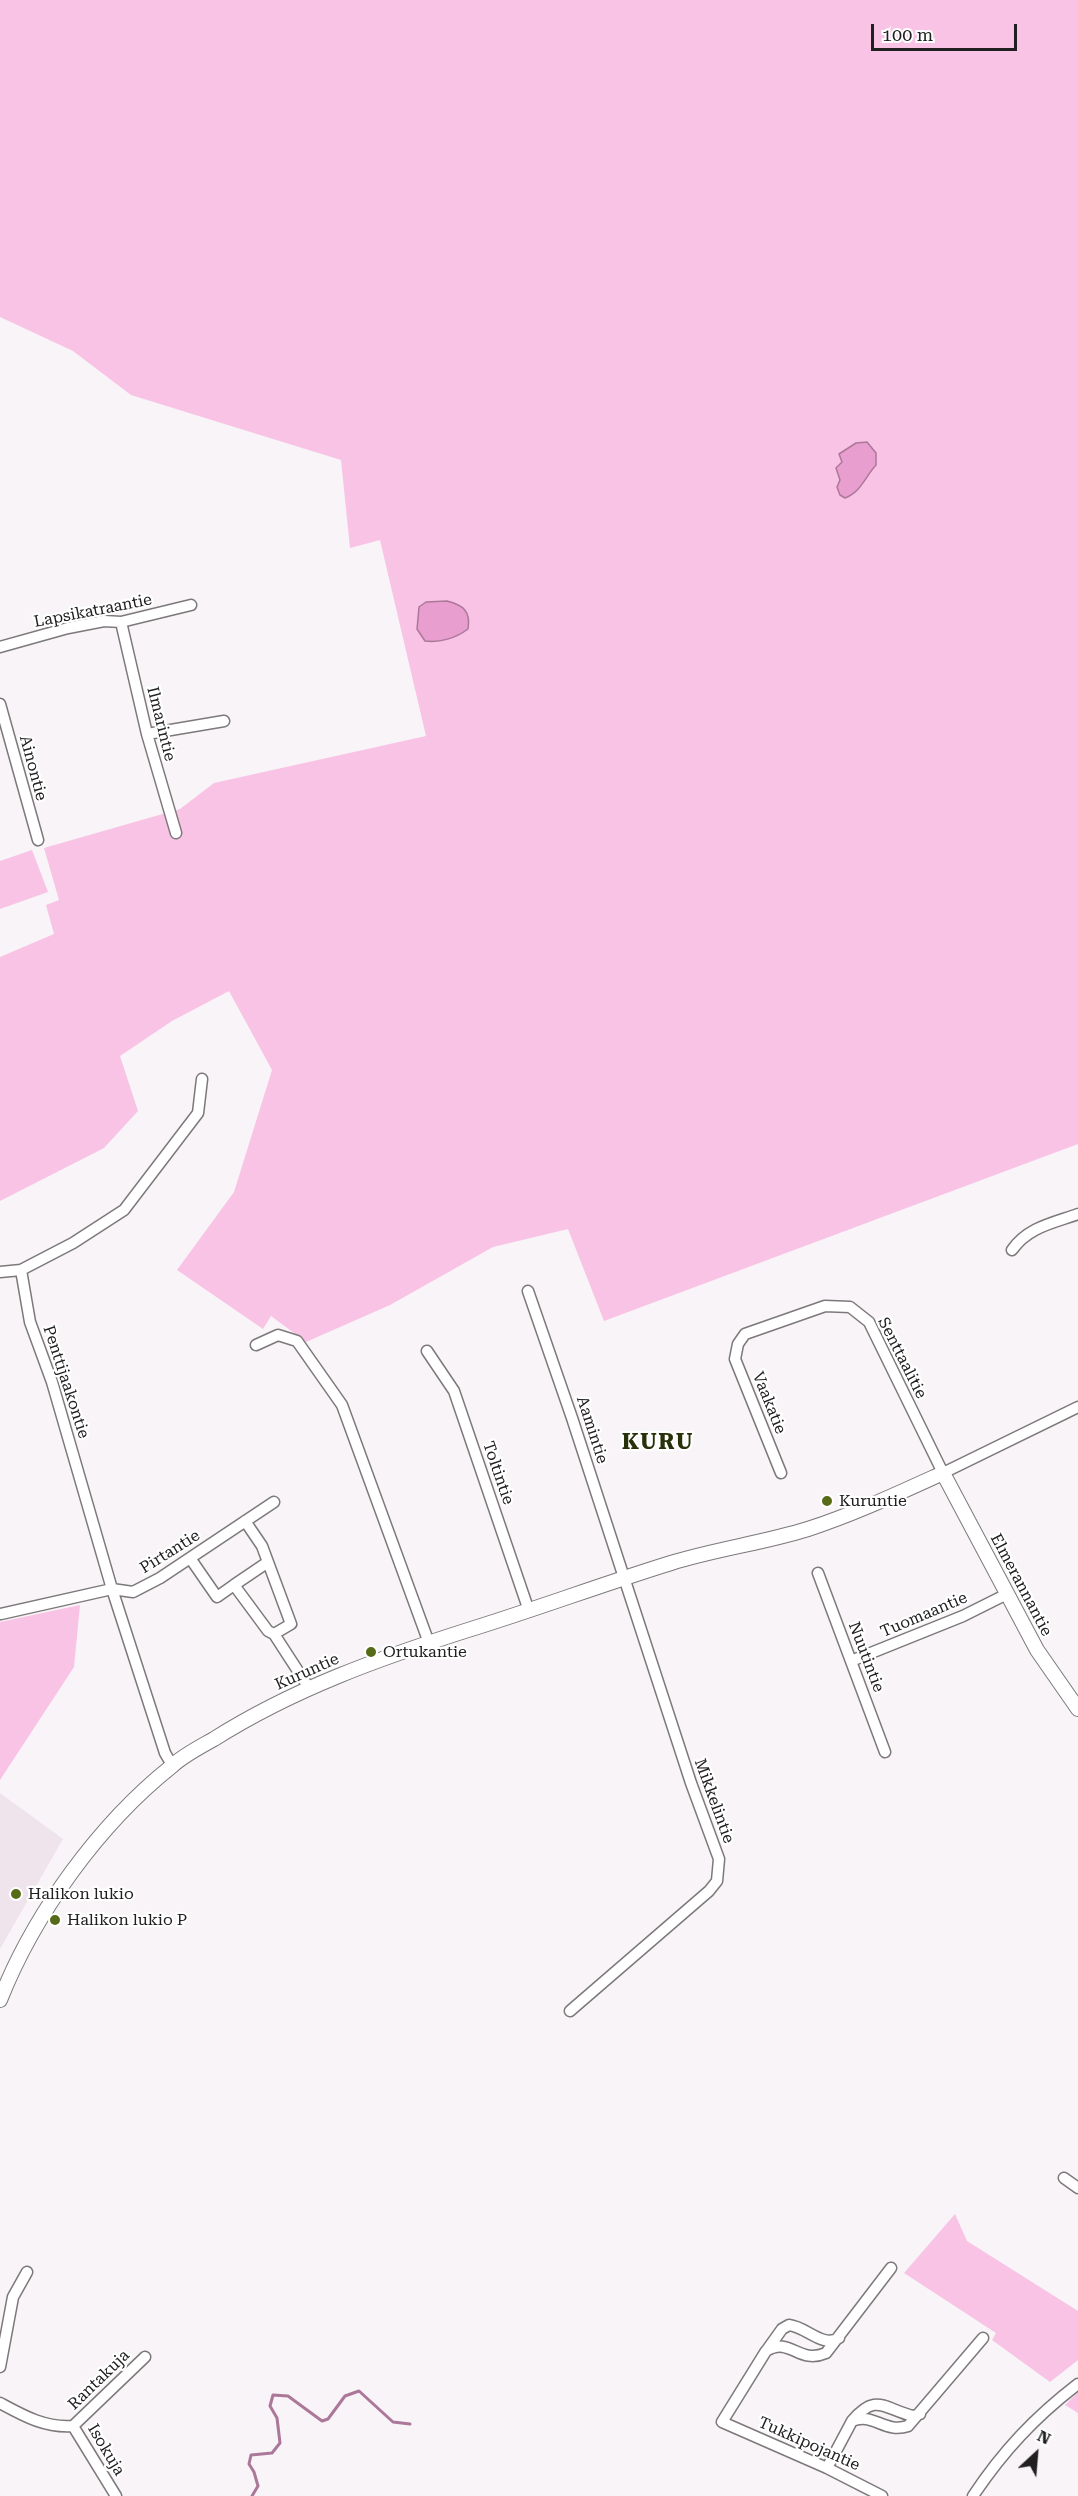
<!DOCTYPE html>
<style>
body{margin:0}
#map{position:relative;width:1078px;height:2496px;overflow:hidden;background:#f8f4f7;font-family:"Roboto Serif",serif}
canvas{display:block}
.north{position:absolute;left:1006px;top:2424px;width:60px;height:60px;-webkit-text-stroke:4px #fff;paint-order:stroke;rotate:26deg;font-size:16px;font-weight:700;line-height:24px;text-align:center;color:#212021}
.north::after{content:'';display:block;margin:auto;width:21px;height:27px;background:#212021;clip-path:polygon(50% 0,100% 100%,50% 72%,0 100%)}
.scale{position:absolute;left:871px;top:24px;width:146px;height:27px;box-sizing:border-box;border:3px solid #212021;border-top:0;padding-left:8px;font-size:18px;line-height:21px;white-space:nowrap;color:#212021;-webkit-text-stroke:4px #fff;paint-order:stroke}
</style>
<div id="map">
<canvas width="1078" height="2496"></canvas>
<div class="north">N</div>
<div class="scale">100 m</div>
</div>
<script>
const g = document.querySelector('canvas').getContext('2d');
g.lineJoin = 'round';
function fillPath(path, color) { g.fillStyle = color; g.fill(path, 'evenodd'); }
function trace(path, color, width, dash) { g.strokeStyle = color; g.lineWidth = width; g.lineCap = dash ? 'butt' : 'round'; g.setLineDash(dash || []); g.stroke(path); }
function label(font, color, halo, rows, align = 'center') {
  g.font = font + ' "Roboto Serif",serif'; g.lineWidth = 4.5; g.setLineDash([]); g.textBaseline = 'middle'; g.strokeStyle = halo; g.fillStyle = color; for (const [text, x, y, turn = 0] of rows) {
    g.save(); g.translate(x, y); g.rotate((+turn || 0) * Math.PI / 180); g.textAlign = isNaN(turn) ? turn : align; if (halo) g.strokeText(text, 0, 0); g.fillText(text, 0, 0); g.restore();
  }
}
fillPath(new Path2D(`
 M0,1793L63,1839L0,1949Z`), '#efe4eb');
fillPath(new Path2D(`
 M0,0H1078V1144L604,1321L568,1229L493,1247L390,1305L306,1342L271,1316L263,1329L177,1270L234,1192L272,1070L229,991L172,1021L120,1056L138,1111L104,1148L0,1201V957L54,934L46,905L59,900L44,848L180,809L214,783L426,736L380,540L350,548L341,460L131,395L73,351L0,317ZM842,462L876,465L867,475L862,486L837,487L840,480Z
 M32,850L48,892L0,909V861Z
 M80,1605L74,1667L0,1780V1622Z
 M955,2214L967,2241L1078,2311V2360L1050,2382L992,2340L996,2333L904,2273Z
 M1078,2392V2413L1065,2405Z`), '#f9c3e5');
const water = new Path2D(`
 M867,442L876,453V465C865,477 861,492 845,498L840,495L837,487L840,480L836,468L842,462L839,454L856,443Z
 M447,601C463,605 471,611 468,629C456,638 440,643 425,641L417,629L419,607L426,602Z`);
fillPath(water, '#e89ece');
trace(water, '#ac789a', 1.5);
trace(new Path2D(`
 M252,2496L258,2486L254,2472L249,2464L251,2455L272,2453L280,2443L277,2418L270,2406L273,2395L288,2396L322,2421L328,2419L345,2396L359,2391L393,2422L410,2424`), '#ac789a', 3);
const minor = new Path2D(`
 M121,622L147,734L176,833
 M0,647L68,628L104,621L121,622L191,605
 M0,704L38,840
 M147,734L224,721
 M1012,1250C1028,1227 1053,1223 1078,1214
 M0,1272L21,1270
 M528,1291L572,1418L691,1783L719,1859L717,1881L709,1891L570,2011
 M256,1345L278,1335L297,1341L342,1405L429,1643
 M427,1351L454,1391L529,1611
 M781,1473L735,1359L738,1344L745,1334L825,1306L850,1307L869,1322L943,1473L1078,1407
 M245,1521L262,1546L291,1624L274,1634
 M190,1558L217,1597L234,1585L268,1631L274,1634L309,1688
 M818,1573L885,1752
 M234,1585L268,1562
 M1,1614L112,1589L133,1592L160,1578L274,1502
 M851,1661L963,1616L1007,1594
 M172,1765L165,1753L112,1589L52,1382L30,1322L21,1270L73,1243L124,1210L198,1113L202,1079
 M1064,2178L1078,2188
 M767,2350L782,2329L789,2325C807,2327 822,2348 839,2338
 M0,2367L13,2297L27,2272
 M0,2403C24,2416 45,2428 73,2426L116,2496
 M852,2421C876,2392 884,2409 913,2416L920,2414
 M73,2426L145,2357
 M827,2468L852,2421C873,2412 885,2434 908,2426L983,2338
 M882,2496L827,2468L722,2422L766,2351C791,2336 798,2365 826,2353L891,2268
 M973,2496C1003,2451 1035,2417 1078,2384`);
const tertiary = new Path2D(`
 M0,2000C34,1914 99,1824 172,1766C184,1755 200,1747 214,1739C293,1689 380,1658 468,1630C536,1609 603,1584 671,1563C716,1549 763,1543 808,1529C854,1514 899,1493 943,1473L1037,1650L1078,1709`);
trace(minor, '#7d797b', 13);
trace(tertiary, '#7d797b', 16);
trace(minor, '#fff', 10);
trace(tertiary, '#fff', 14);
for (const [x, y, r, color] of [
 [827,1501,6,"#566a17"],
 [371,1652,6,"#566a17"],
 [16,1894,6,"#566a17"],
 [55,1920,6,"#566a17"]
]) { const dot = new Path2D(); dot.arc(x, y, r, 0, 2 * Math.PI); g.fillStyle = color; g.fill(dot); trace(dot, '#fff', 2); }
label('16px', '#212021', '#fff', [
 ["Lapsikatraantie",93,611,-11],
 ["Ilmarintie",161,724,76],
 ["Ainontie",33,768,75],
 ["Senttaalitie",902,1358,63],
 ["Penttijaakontie",66,1382,72],
 ["Vaakatie",769,1403,68],
 ["Aamintie",592,1430,72],
 ["Toltintie",498,1473,71],
 ["Pirtantie",170,1552,-32],
 ["Elmerannantie",1021,1585,62],
 ["Tuomaantie",924,1615,-23],
 ["Nuutintie",866,1657,69],
 ["Kuruntie",307,1672,-24],
 ["Mikkelintie",714,1801,70],
 ["Rantakuja",99,2380,-44],
 ["Tukkipojantie",809,2444,24],
 ["Isokuja",106,2450,59]
]);
label('16px', '#212021', '#fff', [
 ["Kuruntie",839,1501],
 ["Ortukantie",383,1652],
 ["Halikon lukio",28,1894],
 ["Halikon lukio P",67,1920]
], 'left');
g.letterSpacing = '1.5px';
label('bold 22px', '#27310a', '#fff', [
 ["KURU",658,1443]
]);
g.letterSpacing = '0px';
</script>
